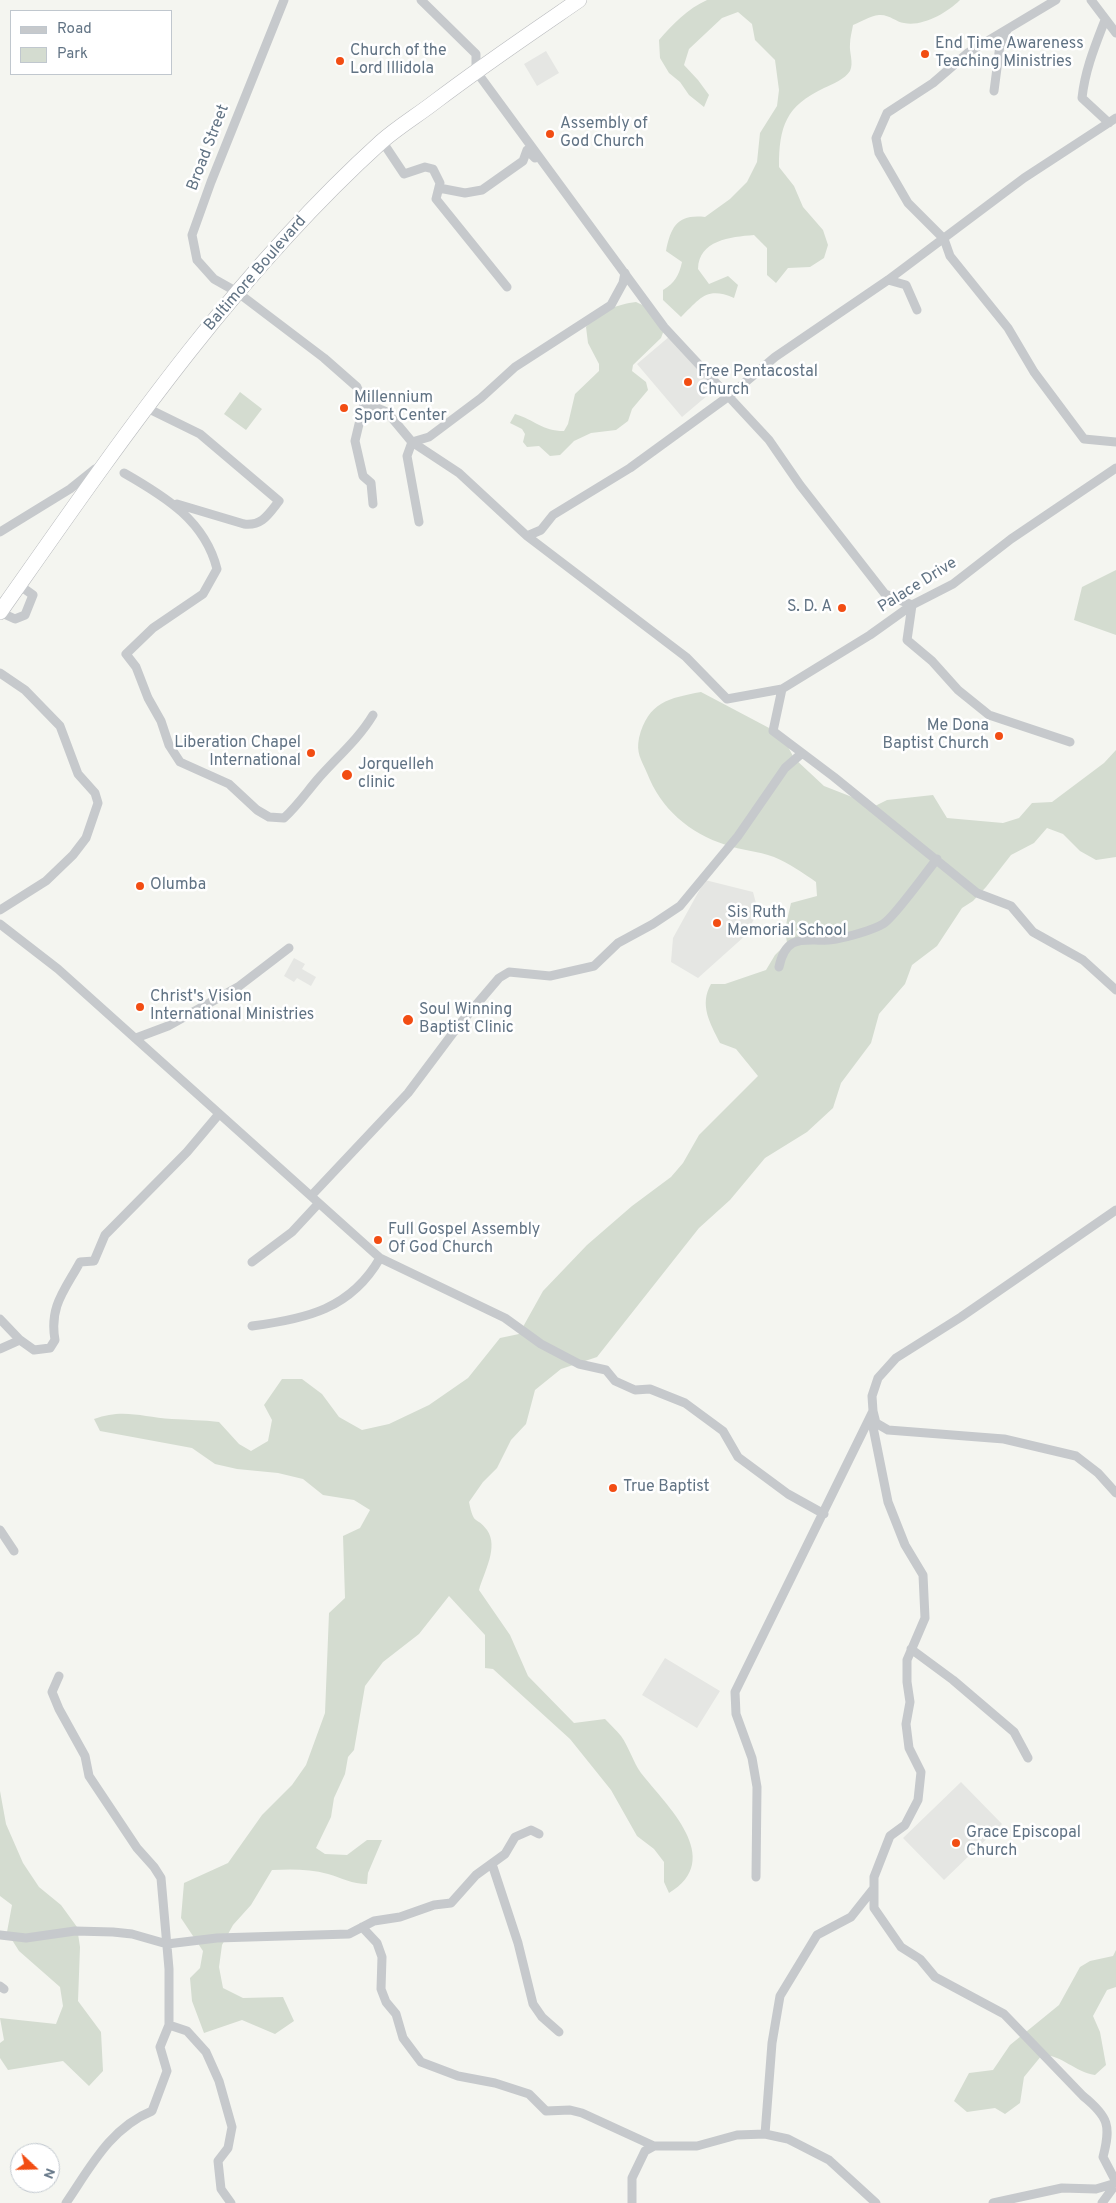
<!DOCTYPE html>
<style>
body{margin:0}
#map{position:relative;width:1116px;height:2203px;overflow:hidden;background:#f4f5f0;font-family:Overpass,sans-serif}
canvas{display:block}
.legend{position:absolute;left:10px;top:10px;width:162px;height:65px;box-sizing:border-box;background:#fff;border:1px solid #c0c7ce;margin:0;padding:6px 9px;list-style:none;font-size:15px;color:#617384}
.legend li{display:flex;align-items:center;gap:10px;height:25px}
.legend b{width:25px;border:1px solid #c0c7ce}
.north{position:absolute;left:10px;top:2143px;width:50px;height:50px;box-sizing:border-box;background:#fff;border:1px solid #c0c7ce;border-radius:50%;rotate:111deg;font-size:14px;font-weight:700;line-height:20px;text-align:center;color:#617384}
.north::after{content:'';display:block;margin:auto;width:18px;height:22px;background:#f24d13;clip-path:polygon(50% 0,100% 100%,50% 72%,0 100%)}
</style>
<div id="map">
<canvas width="1116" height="2203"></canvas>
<ul class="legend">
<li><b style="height:6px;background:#c6c9cc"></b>Road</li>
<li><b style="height:14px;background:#d4dcd0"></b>Park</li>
</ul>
<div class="north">N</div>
</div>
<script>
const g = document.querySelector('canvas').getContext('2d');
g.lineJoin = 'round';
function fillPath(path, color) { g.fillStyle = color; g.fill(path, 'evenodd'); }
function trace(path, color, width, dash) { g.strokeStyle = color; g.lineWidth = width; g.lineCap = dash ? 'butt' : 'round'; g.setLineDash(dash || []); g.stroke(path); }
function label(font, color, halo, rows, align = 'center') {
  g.font = font + ' Overpass,sans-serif'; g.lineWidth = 5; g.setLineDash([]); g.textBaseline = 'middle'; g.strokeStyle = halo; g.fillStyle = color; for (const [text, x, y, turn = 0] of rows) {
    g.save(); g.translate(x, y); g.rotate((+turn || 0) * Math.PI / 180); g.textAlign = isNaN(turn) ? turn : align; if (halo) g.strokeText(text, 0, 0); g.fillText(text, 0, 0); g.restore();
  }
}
fillPath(new Path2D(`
 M546,51L559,73L537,86L524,64Z
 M670,336L715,389L682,417L637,364Z
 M705,880L753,892L758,911L746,935L698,978L671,962L673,938Z
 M294,958L305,964L302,969L316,977L311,986L297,978L294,982L284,976Z
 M665,1658L720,1691L697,1728L642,1695Z
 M961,1782L1002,1824L944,1880L903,1838Z`), '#e5e6e3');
fillPath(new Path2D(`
 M707,0H960C947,13 922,27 904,23C896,22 889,14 879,15C870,16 861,22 853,25C852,31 850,38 850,44C849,52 854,63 850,71C845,79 833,84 824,88C786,106 779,126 779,167L794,186L803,207L823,230L828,245L824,258L810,267L788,268L776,283L767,275V248L754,235C730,237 699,240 698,269L709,284L728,276L738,285L734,298C706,286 700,299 681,317L663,300V290C675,283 679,275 682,262L666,251C671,226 678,214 705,217L730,199L747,182L757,162L760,133L777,106L779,90L775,60L755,40L752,24L738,12L722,18L689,49L684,65L698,80L709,95L704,107L689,95L680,82L669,73L660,58L659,40C673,24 687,9 707,0Z
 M636,302L649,308L664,330L661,338L633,365L632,371L646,382L648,390L632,409L628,421L616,430L591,433L574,441L560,455L550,456L539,446L527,447L523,442L525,434L522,429L510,423L515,414C535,420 542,431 564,431L568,424L575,394L599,371V364L588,343L586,327C597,312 618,304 636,302Z
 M240,392L262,409L246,430L224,414Z
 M1116,570V635L1074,620L1082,587Z
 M701,692L771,729L786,743L794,758L824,786L875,806L887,800L933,795L947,818L1003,823L1019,818L1032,803L1052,802L1104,763L1116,750V857L1096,860L1080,851L1063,834L1047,828L1034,843L1011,855L986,887L973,901L962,908L937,946L912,965L905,984L879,1014L871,1043L841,1083L833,1108L807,1132L765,1158L730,1200L699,1228L597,1357L561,1369L535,1390L526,1424L511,1440L497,1468L483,1482L469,1502C474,1527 476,1515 487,1530C499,1547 484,1572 479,1590L510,1635L528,1676L574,1723L605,1719C610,1724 616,1730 621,1736C629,1747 633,1762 641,1773C666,1805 726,1859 669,1893L664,1882V1862L654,1849L637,1836L611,1790L570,1739L493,1669L485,1668V1635L449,1596L419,1634L383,1662L365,1686L354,1750L348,1757L345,1774L334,1798L331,1817L316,1848L325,1854L347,1855L367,1840H382L368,1873L367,1884C352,1884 342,1878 328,1874C310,1869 292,1869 272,1870L251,1905L233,1925L222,1945L219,1967L223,1988L243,1998L283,1997L294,2021L275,2034L242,2020L204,2033L192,2001L190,1978L200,1968L203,1951L181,1918L184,1883L228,1863L262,1815L292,1785L306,1765L325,1713L329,1613L345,1598L343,1536L360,1528L370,1510L354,1500L323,1495L303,1479L278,1473L237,1469L215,1464L192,1448L100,1431L94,1419C123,1408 142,1417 172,1419C188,1420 203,1420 219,1422L239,1444L251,1451L268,1441L272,1420L264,1405L282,1379H302L322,1394L339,1417L362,1430L389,1424L429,1405L468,1378L500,1338L519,1334L543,1291L587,1245L632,1206L671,1177L683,1163L699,1135L758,1076L736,1049L720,1043C710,1023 699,1005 711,984H725L766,970L775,955L787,943L785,929L791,903L817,896L816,882C803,873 789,863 774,857C758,851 741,850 726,845C689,833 661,809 647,773C641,759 636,753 639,738C648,702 669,698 701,692Z
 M0,1791L6,1824L23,1863L39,1887L61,1905L77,1927L80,1947L78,2001L101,2032L103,2071L89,2086L63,2061L8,2070L0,2058V2043L4,2040L0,2018L56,2024L63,2006L60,1987L19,1951L7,1932L12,1905L0,1896Z
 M1116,1950V1987L1107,1990L1093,2016L1100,2032L1106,2065L1095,2075C1074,2072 1063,2055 1042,2055L1024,2077L1020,2103L1005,2114L995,2108L967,2112L954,2101L969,2073L993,2070L1010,2045L1059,2005L1080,1967L1090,1961L1113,1956Z`), '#d4dcd0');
const trunk = new Path2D(`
 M0,612C116,447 231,278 381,142C398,127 418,115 436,101C482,66 531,33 579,0`);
trace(trunk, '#b8babd', 16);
trace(new Path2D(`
 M284,0L211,182L192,235L197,260L214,279L237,292L324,358L357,387L364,403L387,412L412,442L459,473L527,536L686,657L727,699L782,689L773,731L834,777L977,893L1011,906L1033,932L1083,960L1116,990
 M421,0L476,54V71L664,327L769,440L800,485L885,594L912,605L907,640L932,661L958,690L989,715L1070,742
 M1056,0L969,52L933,83L887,113L876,138L879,153L908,203L944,239L950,256L1008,328L1034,372L1084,439L1116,442
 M1091,0L1116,33
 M1105,20C1095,46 1085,70 1082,98L1109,123
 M994,91L1000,45L1007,30
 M382,141L404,174L425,167L433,169L440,183L436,199L507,287
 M439,188L465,193L482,190L523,161L527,150L535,158
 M888,280L906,285L917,310
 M364,403L355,441L363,476L371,483L373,504
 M147,408L200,434L279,501C268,515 262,526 244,524L177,504
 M124,473C166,497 205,521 217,569L203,594L153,628L126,654L136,667L148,698L161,721L169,745L180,762L229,784L257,810L269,817L284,818C297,806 306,793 317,780C336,758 358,740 373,715
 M419,522L407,456L412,442L429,437L481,398L515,367L611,305L623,283L625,273L627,277
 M0,532L70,489L95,469
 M527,536L541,530L553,515L630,468L729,396L775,357L888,280L1024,178L1116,118
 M0,612L15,619L25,615L33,595L19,585
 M0,673L25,690L60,726L78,774L95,793L98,803L86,838L73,855L46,881L0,910
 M782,689L870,635L912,605L953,584L1011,539L1116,468
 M0,924L58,969L380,1258L505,1318L541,1344L579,1364L606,1370L615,1381L635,1390L650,1389L685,1403L723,1431L738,1457L788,1494L824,1514
 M779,967C787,929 809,944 836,939C848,937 873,930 883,924C893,919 927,871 937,859
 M136,1038L168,1026L238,987L289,948
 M311,1196L408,1093L459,1025L499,978L509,972L550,976L594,966L618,943L653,924L680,906L738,836L785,768L801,754
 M252,1262L292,1232L318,1204
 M0,1319L20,1340L34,1350L50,1348L55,1340C49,1306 65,1290 80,1262L94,1261L105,1235L187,1152L219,1114
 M252,1326C306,1319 351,1309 380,1258
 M0,1349L20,1340
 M873,1411L876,1423L873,1427L888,1502L905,1545L923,1575L925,1618L907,1660V1682L910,1702L906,1724L909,1748L921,1772L918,1800L905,1825L890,1836L874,1877V1908L901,1947L920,1959L935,1977L1004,2014L1083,2096C1109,2117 1111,2126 1103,2157L1116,2182
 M876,1423L888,1430L1004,1439L1076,1456L1098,1473L1116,1493
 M0,1530L14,1551
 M911,1649L953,1680L1014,1732L1028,1758
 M59,1676L52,1692L59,1709L85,1756L89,1776L137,1848L154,1867L161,1878L169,1969V2025L187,2031L206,2052L219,2081L232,2127L228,2148L218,2161L221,2189L231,2203
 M492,1864L518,1943L533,2004L542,2017L559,2032
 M756,1877L757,1787L752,1758L736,1714L735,1692L873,1411L872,1396L878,1378L896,1358L961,1317L1116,1210
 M362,1927L377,1943L382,1957L381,1989L386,2002L396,2014L403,2038L421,2062L458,2076L495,2083L529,2094L546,2111L570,2110L582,2113L654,2146
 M0,1935L26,1938L75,1931L113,1932L132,1934L167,1944L217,1938L349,1934L374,1921L400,1917L434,1905L451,1903L476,1875L505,1854L515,1837L531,1830L539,1834
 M0,1986L4,1989
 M765,2134L772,2043L780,1996L817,1935L851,1917L874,1888
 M66,2203C90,2168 110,2128 152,2111L167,2071L160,2047L169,2025
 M632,2203V2178L645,2151L654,2146H697L737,2135L765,2134L788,2139L829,2160L876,2203
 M993,2203L1062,2188L1096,2189L1116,2183
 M1102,2203L1116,2184`), '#c6c9cc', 9);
trace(trunk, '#fff', 15);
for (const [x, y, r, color] of [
 [925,54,5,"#f24d13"],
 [340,61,5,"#f24d13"],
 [550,134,5,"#f24d13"],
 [688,382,5,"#f24d13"],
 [344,408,5,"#f24d13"],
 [842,608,5,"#f24d13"],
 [999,736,5,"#f24d13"],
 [311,753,5,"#f24d13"],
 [347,775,6,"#f24d13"],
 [140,886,5,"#f24d13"],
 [717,923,5,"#f24d13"],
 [140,1007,5,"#f24d13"],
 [408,1020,6,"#f24d13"],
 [378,1240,5,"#f24d13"],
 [613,1488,5,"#f24d13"],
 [956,1843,5,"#f24d13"]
]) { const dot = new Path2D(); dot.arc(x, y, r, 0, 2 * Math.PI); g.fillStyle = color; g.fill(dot); trace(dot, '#fff', 2); }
label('16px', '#617384', '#fff', [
 ["End Time Awareness",935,45],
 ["Teaching Ministries",935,63],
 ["Church of the",350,52],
 ["Lord Illidola",350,70],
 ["Assembly of",560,125],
 ["God Church",560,143],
 ["Free Pentacostal",698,373],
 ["Church",698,391],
 ["Millennium",354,399],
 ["Sport Center",354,417],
 ["S. D. A",832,608,"right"],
 ["Me Dona",989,727,"right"],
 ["Baptist Church",989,745,"right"],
 ["Liberation Chapel",301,744,"right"],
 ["International",301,762,"right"],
 ["Jorquelleh",358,766],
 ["clinic",358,784],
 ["Olumba",150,886],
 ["Sis Ruth",727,914],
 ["Memorial School",727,932],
 ["Christ's Vision",150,998],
 ["International Ministries",150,1016],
 ["Soul Winning",419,1011],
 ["Baptist Clinic",419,1029],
 ["Full Gospel Assembly",388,1231],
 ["Of God Church",388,1249],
 ["True Baptist",623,1488],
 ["Grace Episcopal",966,1834],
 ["Church",966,1852]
], 'left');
label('16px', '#617384', '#fff', [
 ["Broad Street",209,148,-69],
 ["Baltimore Boulevard",256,274,-49],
 ["Palace Drive",918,586,-32]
]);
</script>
